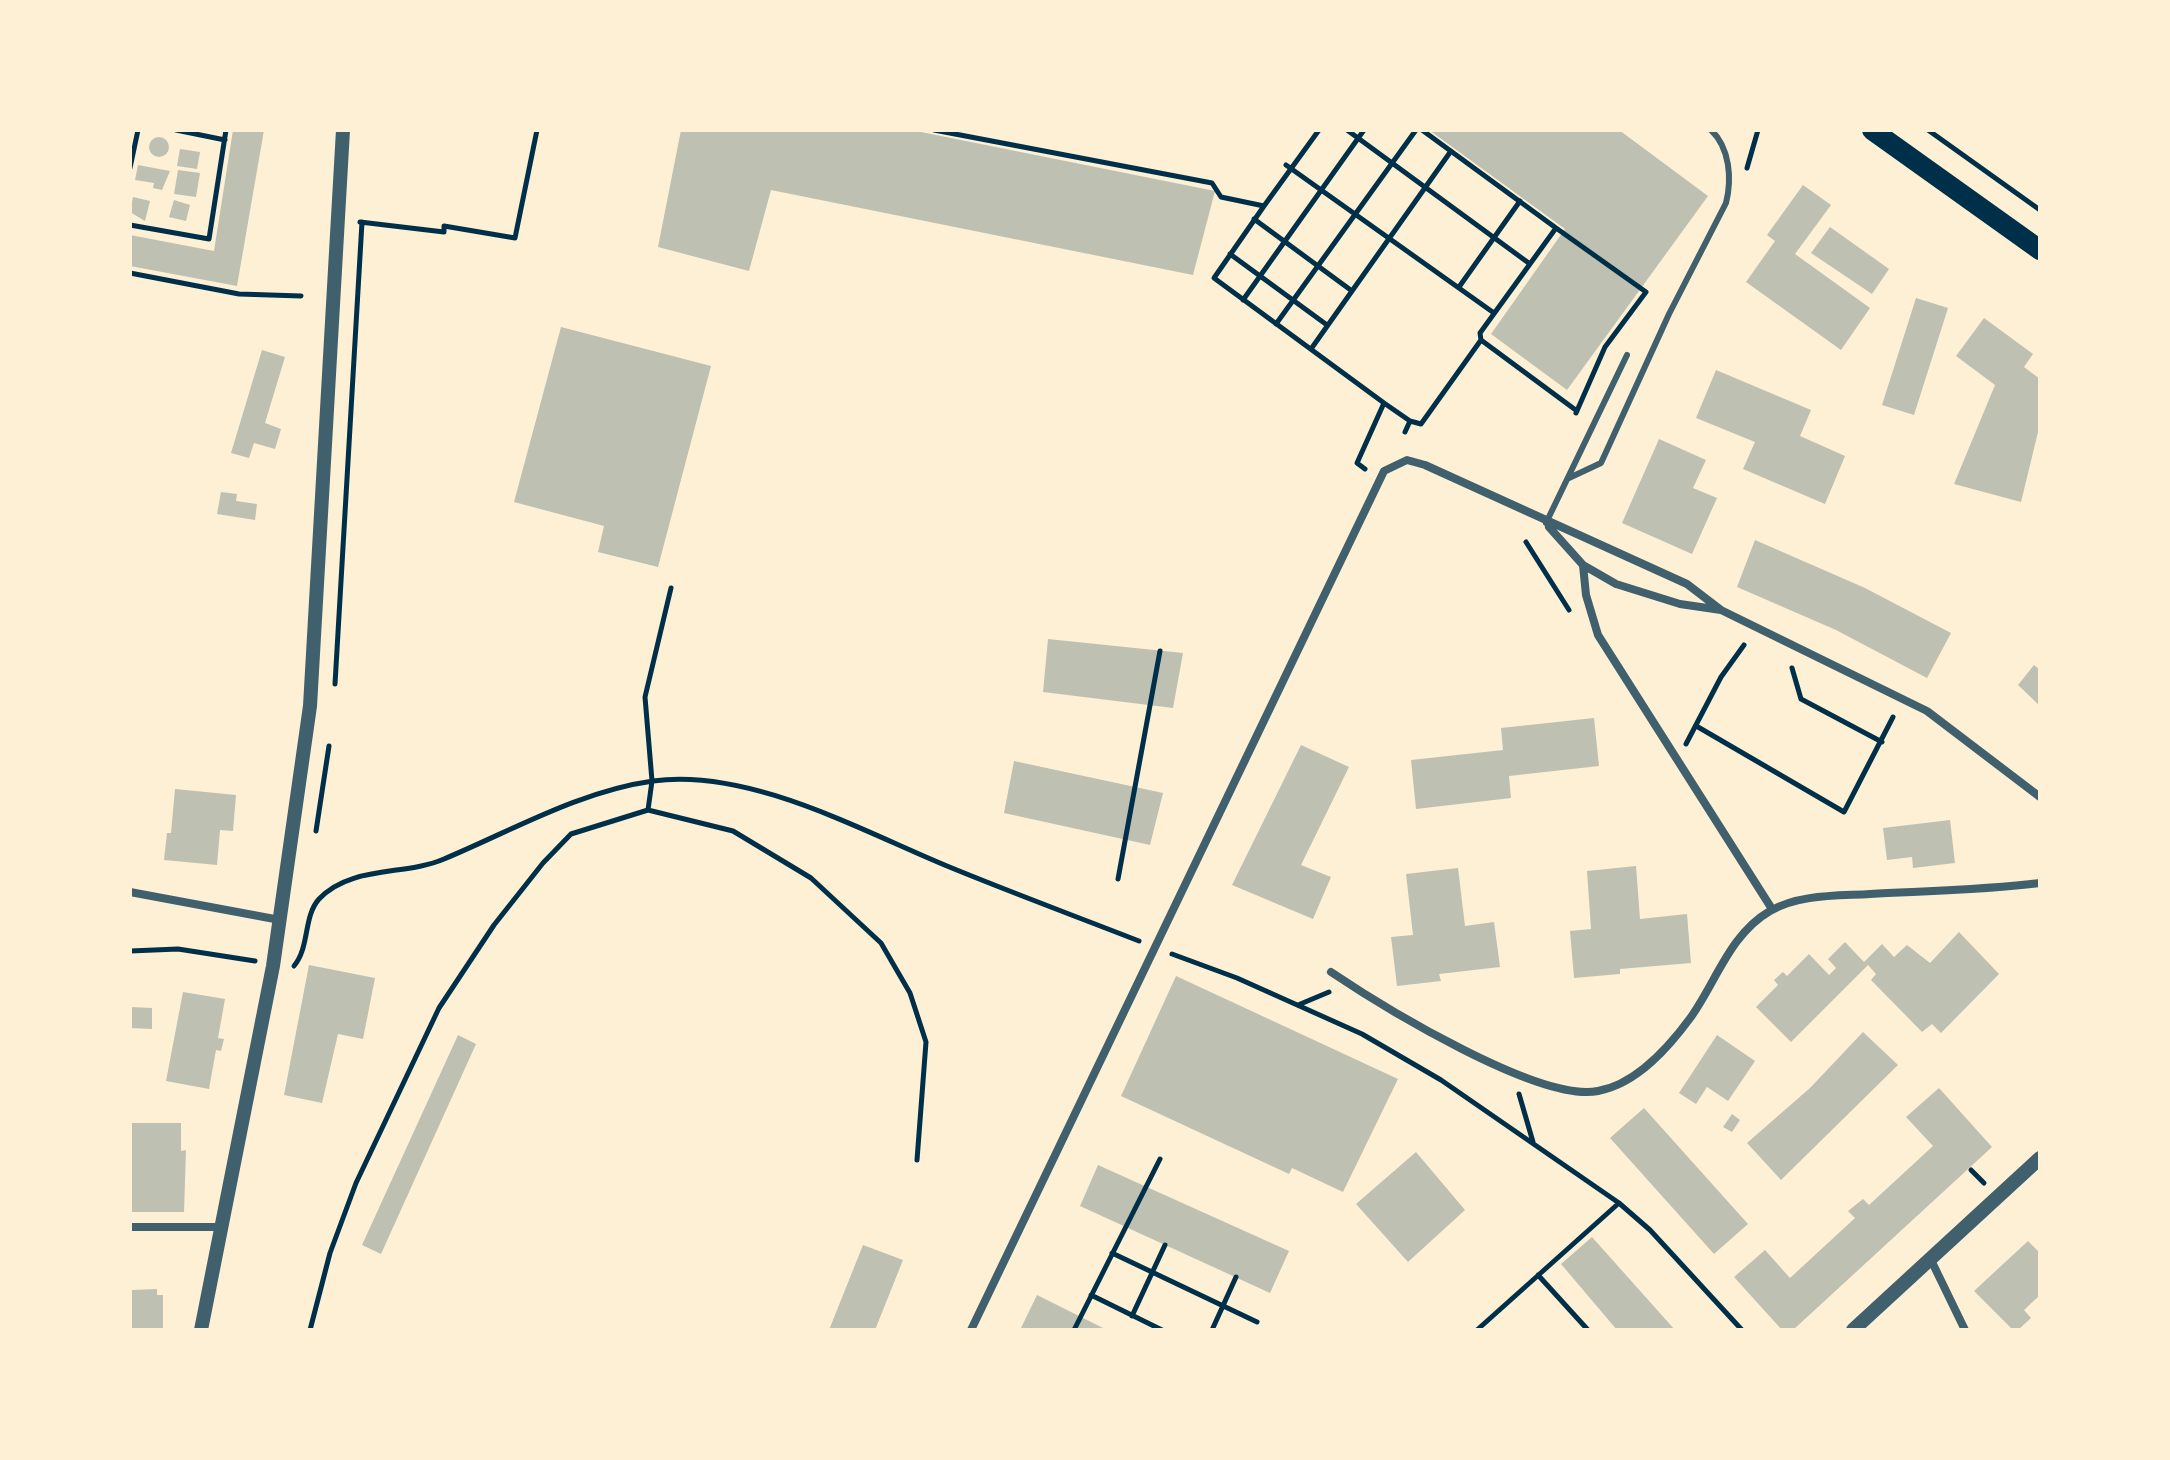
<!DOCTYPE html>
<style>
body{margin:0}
#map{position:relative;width:2170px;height:1460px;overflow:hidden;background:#fdf0d5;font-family:Lato,sans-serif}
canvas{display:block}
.frame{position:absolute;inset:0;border:132px solid #fdf0d5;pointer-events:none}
</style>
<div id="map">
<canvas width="2170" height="1460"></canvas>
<div class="frame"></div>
</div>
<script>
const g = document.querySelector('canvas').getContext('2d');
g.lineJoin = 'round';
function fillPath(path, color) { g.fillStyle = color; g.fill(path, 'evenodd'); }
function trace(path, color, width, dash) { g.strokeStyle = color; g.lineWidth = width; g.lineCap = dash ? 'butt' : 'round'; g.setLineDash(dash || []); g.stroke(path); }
fillPath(new Path2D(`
 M233,130H264L237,286L130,266V235L214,251Z
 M681,130H911L1215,191L1193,275L771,190L749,271L658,247Z
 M1429,130H1619L1708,196L1567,390L1491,334L1565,229Z
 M149 147a10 10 0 1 1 20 0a10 10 0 1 1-20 0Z
 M180,149L200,152L197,169L177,166Z
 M138,165L170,171L162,190L153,188L154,183L135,180Z
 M178,170L200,173L196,197L174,194Z
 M1803,185L1831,205L1795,254L1870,308L1841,350L1746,282L1775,241L1767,235Z
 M133,197L150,201L145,221L130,212Z
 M174,200L190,205L186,221L169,217Z
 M1830,227L1889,269L1872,294L1811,253Z
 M1916,298L1948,308L1914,415L1882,405Z
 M1984,318L2033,354L2024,367L2040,379V424L2021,502L1954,484L1995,385L1956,356Z
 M561,327L711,366L658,567L598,552L604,526L514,502Z
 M262,350L285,357L265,423L281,429L275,449L254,443L249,458L231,453Z
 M1716,370L1811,410L1800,436L1845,456L1825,504L1743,469L1755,442L1696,418Z
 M1659,439L1706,460L1693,488L1717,498L1692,554L1622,523Z
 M221,492L237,494L236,501L257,504L255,520L217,514Z
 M1755,540L1865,588L1951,633L1927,678L1836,630L1737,587Z
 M1048,639L1183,653L1173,708L1043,692Z
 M2034,665L2040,670V706L2018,685Z
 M1594,718L1599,766L1509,776L1511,798L1416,809L1411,760L1503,750L1501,728Z
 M1301,745L1349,767L1301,865L1331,877L1313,919L1232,885Z
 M1014,761L1163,793L1150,845L1004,813Z
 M175,789L236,795L233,831L220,830L217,865L164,860L167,833H171Z
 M1950,820L1955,863L1913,868L1912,857L1887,860L1883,828Z
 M1636,866L1640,919L1687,914L1691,963L1620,969V974L1574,978L1570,931L1591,929L1587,871Z
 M1458,868L1465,926L1494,922L1500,967L1439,974L1441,981L1397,986L1391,937L1413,935L1406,874Z
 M1959,932L1999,974L1941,1033L1932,1024L1922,1032L1871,980L1876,974L1868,965L1791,1042L1756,1007L1778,985L1774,980L1783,972L1787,976L1809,954L1829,975L1836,968L1828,959L1845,942L1864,962L1882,944L1894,957L1907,945L1930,963Z
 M309,965L375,978L363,1039L338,1034L322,1103L284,1095Z
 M1176,976L1398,1079L1343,1192L1292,1168L1289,1174L1121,1096Z
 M183,992L225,999L218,1038L224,1039L221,1051L216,1050L209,1089L166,1081Z
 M130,1007L152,1008V1029L130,1028Z
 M1863,1032L1898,1065L1781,1180L1747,1143L1810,1088Z
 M458,1035L476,1044L381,1254L362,1245Z
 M1717,1035L1755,1061L1728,1101L1707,1087L1696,1104L1679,1093Z
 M1939,1088L1992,1147L1793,1330H1782L1734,1277L1765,1250L1790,1278L1855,1218L1848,1211L1863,1199L1869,1205L1933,1146L1906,1117Z
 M1644,1108L1748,1224L1714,1254L1610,1138Z
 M1732,1114L1740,1120L1732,1132L1723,1127Z
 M130,1123H181V1151L186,1150L184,1212H130Z
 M1416,1152L1465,1210L1408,1262L1356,1204Z
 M1098,1165L1289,1251L1270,1293L1080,1206Z
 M1592,1237L1675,1330H1617L1561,1264Z
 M2028,1241L2040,1253V1295L2024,1310L2031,1318L2018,1330H2013L1974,1291Z
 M863,1245L903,1260L875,1330H829Z
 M157,1289V1295H163V1330H130L132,1290Z
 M1037,1295L1107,1330H1020Z`), '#bec0b2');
trace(new Path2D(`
 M176,130L225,140
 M934,130L1212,183L1221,197L1264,206L1214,278L1384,403L1357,463L1365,469
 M1347,130L1530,264
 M1422,130L1556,228L1480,333L1481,340L1577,411
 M1928,130L2040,210
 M1286,165L1494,313
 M130,168L138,130
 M1747,168L1758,130
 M1264,206L1319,130
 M1254,219L1352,291
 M360,222L444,232V226L515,238L537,130
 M130,225L209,239L226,130
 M1556,228L1646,292L1605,347L1576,413
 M1230,254L1327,325
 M130,273L239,294L301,296
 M1459,287L1520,201
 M1243,300L1364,130
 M1276,324L1416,130
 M1311,349L1451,151
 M1384,403L1410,421L1405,432
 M1410,421L1421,424L1481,340
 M1526,542L1569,610
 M1792,668L1801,699L1882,742
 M335,684L362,222
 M1698,727L1844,812L1893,717
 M1686,744L1721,677L1744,645
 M648,810L652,781L645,697L671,588
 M316,831L329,746
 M1118,879L1160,651
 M130,951L178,949L255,961
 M1172,954L1237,978L1362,1034L1441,1080L1619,1203L1650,1230L1742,1330
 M294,966C310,947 303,917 319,899C351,865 405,876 444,859C511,831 580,791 653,781C749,768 860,830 947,866C1010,892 1075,916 1139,941
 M1298,1005L1329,992
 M1519,1094L1533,1142
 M1971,1170L1984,1183
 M1112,1253L1257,1322
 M1538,1275L1588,1330
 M1091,1295L1162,1330
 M1132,1316L1165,1245
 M310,1330L330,1253L356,1183L439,1008L494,925L543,863L571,834L648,810L733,831L811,878L881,943L910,993L926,1042L917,1160
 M1074,1330L1160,1159
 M1212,1330L1236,1277
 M1477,1330L1619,1203`), '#003049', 5);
trace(new Path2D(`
 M1569,478L1601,463L1669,314L1726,203C1732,179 1730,148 1711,130
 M1546,523L1627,355`), '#3f606c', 6);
trace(new Path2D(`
 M1549,527L1583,565L1586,595L1598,635L1772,909
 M1583,565L1616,584L1680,604L1721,610L1927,711L2040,797
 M130,892L280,920
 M1331,972C1383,1007 1540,1103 1598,1091C1637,1084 1669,1047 1691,1017C1716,982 1730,934 1770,911C1799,894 1838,896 1870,894C1927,891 1984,890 2040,883
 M130,1227H222
 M1931,1260L1965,1330
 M971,1330L1384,471L1407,460L1425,465L1687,584L1721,610`), '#3f606c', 8);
trace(new Path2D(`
 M201,1330L273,966L310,706L343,130
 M1853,1330L2040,1158`), '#3f606c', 14);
trace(new Path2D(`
 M1872,130L2040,250`), '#003049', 20);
</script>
